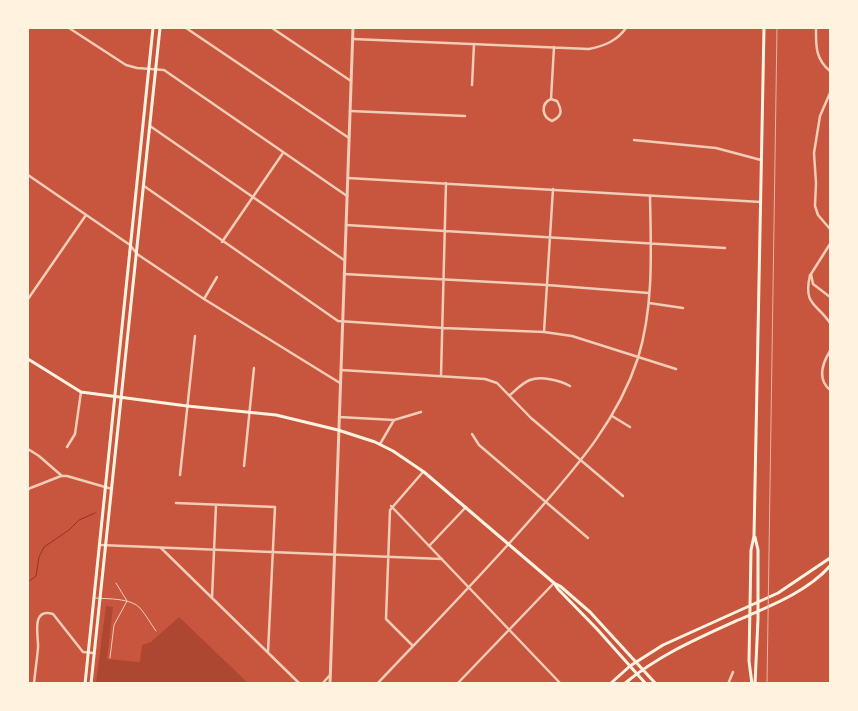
<!DOCTYPE html>
<style>
body{margin:0}
#map{position:relative;width:858px;height:711px;overflow:hidden;background:#c8553d;font-family:Georgia,serif}
canvas{display:block}
.frame{position:absolute;inset:0;border:29px solid #fff3e0;pointer-events:none}
</style>
<div id="map">
<canvas width="858" height="711"></canvas>
<div class="frame"></div>
</div>
<script>
const g = document.querySelector('canvas').getContext('2d');
g.lineJoin = 'round';
function fillPath(path, color) { g.fillStyle = color; g.fill(path, 'evenodd'); }
function trace(path, color, width, dash) { g.strokeStyle = color; g.lineWidth = width; g.lineCap = dash ? 'butt' : 'round'; g.setLineDash(dash || []); g.stroke(path); }
fillPath(new Path2D(`
 M106,606L113,607L107,659L140,662L142,645L151,642L179,617L248,683H96Z`), '#ae4732');
trace(new Path2D(`
 M28,582L36,576L39,557L44,547L69,530L79,520L95,513`), '#8f3625', 1);
trace(new Path2D(`
 M95,598C108,599 131,598 140,608C146,615 151,624 156,631
 M110,658L114,625L127,601L116,583`), '#f1ccb7', 1);
trace(new Path2D(`
 M69,28L126,65L137,68L164,70L347,196
 M186,28L349,138
 M272,28L351,81
 M816,28C816,45 815,59 830,71
 M353,39L589,49C604,46 617,41 626,28
 M472,85L474,44
 M830,93L820,116L814,153L816,183L815,206L818,215L830,229
 M551,99C540,104 542,117 552,121C563,116 562,110 557,101L551,99L554,47
 M350,111L465,116
 M150,126L344,260
 M634,140L716,148L761,160
 M28,175L130,245L137,254L204,299L340,383
 M348,178L761,202
 M144,186L338,321L443,328L544,332L572,336L676,369
 M346,225L725,248
 M222,242L283,153
 M830,244L811,274L813,284L830,297
 M344,274L547,285L649,293
 M810,275C803,306 817,303 830,323
 M28,299L86,215
 M204,299L217,277
 M649,303L683,308
 M544,332L553,189
 M830,351C822,364 817,379 830,390
 M341,370L485,379L497,383L531,418L623,496
 M441,376L446,183
 M510,395C516,390 522,383 530,380C540,376 560,380 570,386
 M612,416L630,427
 M339,417L394,420L421,412
 M472,434L479,445L588,538
 M380,444L394,420
 M67,447L75,434L81,392
 M28,449L39,456L62,476H67L112,489
 M244,466L254,368
 M180,475L195,336
 M28,489L61,476
 M176,503L275,507L268,652
 M391,506L561,684
 M100,545L442,559
 M429,546L466,507
 M161,548L300,684
 M212,598L216,505
 M413,646L386,619L390,510L423,472
 M34,684C35,672 37,660 38,648C39,638 30,607 53,614L83,652L94,653
 M322,684L330,675
 M377,684C431,627 486,571 537,512C579,464 618,419 638,358C654,306 651,250 650,196
 M457,684L554,583
 M728,684L733,672`), '#f1ccb7', 2.5);
trace(new Path2D(`
 M330,684L353,28`), '#f1ccb7', 3);
trace(new Path2D(`
 M28,359L81,392L187,406L276,415L338,430L375,442L393,451L424,472L554,583L558,589L597,629L646,684
 M755,537L758,550V619L755,684
 M554,583L560,586L590,612L656,684
 M85,684L153,28
 M91,684L160,28
 M610,684L630,666L663,645L778,593L830,558
 M624,684C659,655 698,638 738,620C770,606 807,592 830,566
 M752,684L749,661L751,550L754,536L764,28`), '#fff3e0', 3);
trace(new Path2D(`
 M767,684L777,28`), '#e9b49f', 1);
</script>
